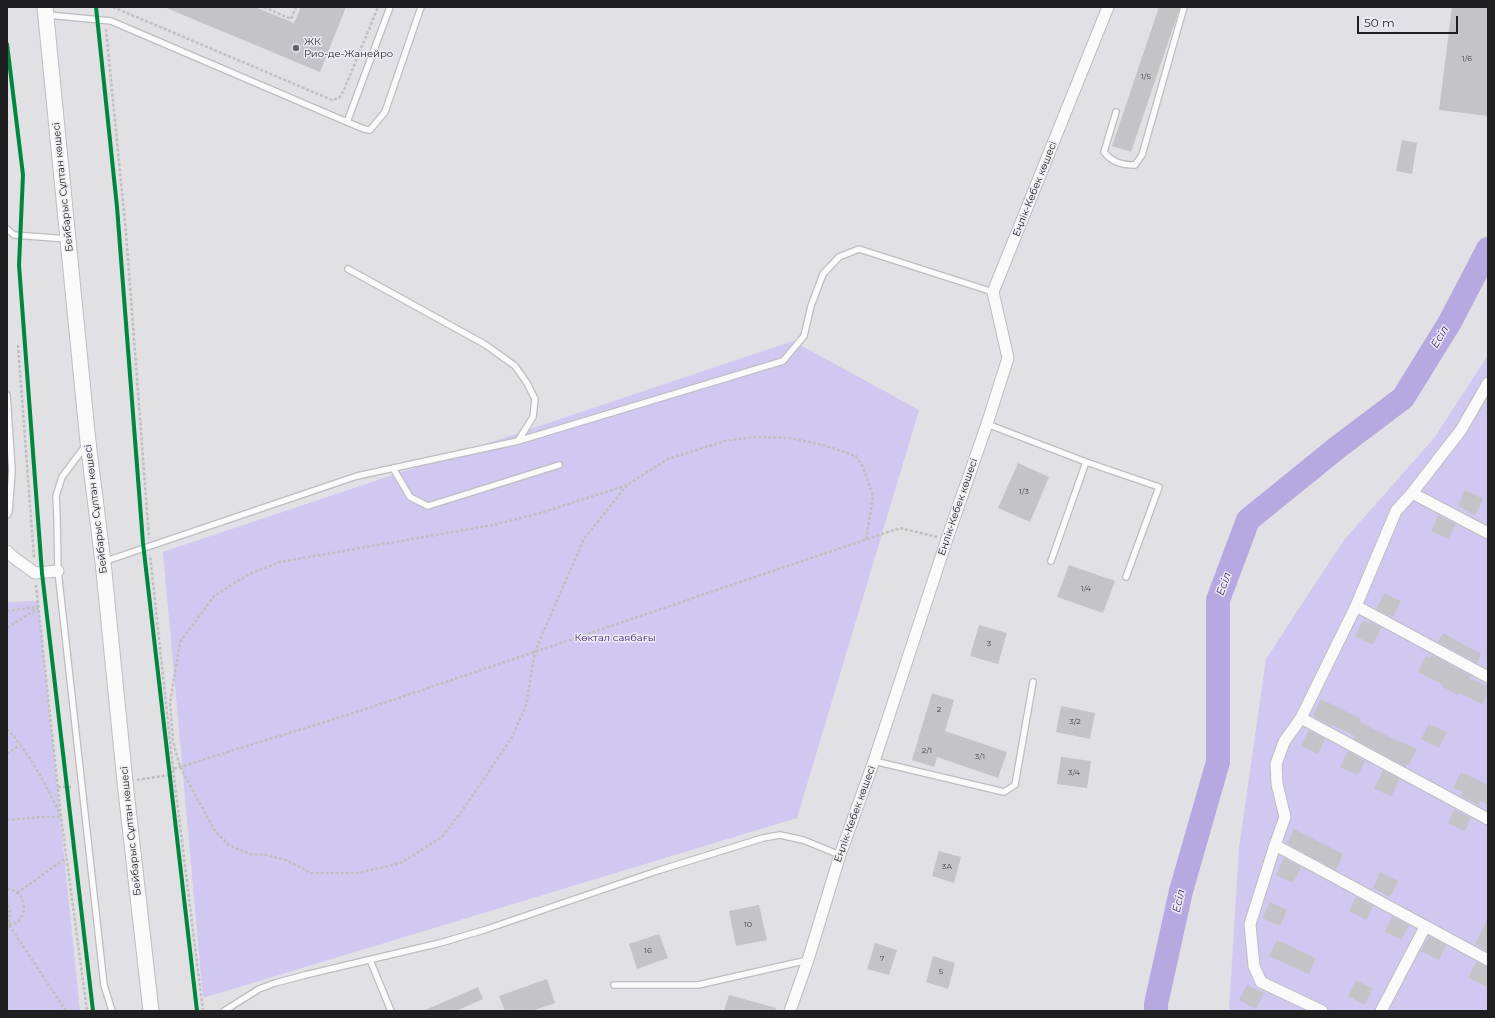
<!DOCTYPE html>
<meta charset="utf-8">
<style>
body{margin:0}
#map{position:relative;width:1495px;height:1018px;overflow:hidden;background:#e1e0e4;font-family:Montserrat,sans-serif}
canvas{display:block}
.frame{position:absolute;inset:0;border:8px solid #1f1e21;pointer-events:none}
.scale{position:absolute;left:1357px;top:16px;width:101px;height:18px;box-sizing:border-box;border:2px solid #1f1e21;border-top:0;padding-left:5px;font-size:12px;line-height:14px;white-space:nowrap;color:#1f1e21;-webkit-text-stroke:3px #edecf3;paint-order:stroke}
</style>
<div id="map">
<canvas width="1495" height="1018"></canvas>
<div class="frame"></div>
<div class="scale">50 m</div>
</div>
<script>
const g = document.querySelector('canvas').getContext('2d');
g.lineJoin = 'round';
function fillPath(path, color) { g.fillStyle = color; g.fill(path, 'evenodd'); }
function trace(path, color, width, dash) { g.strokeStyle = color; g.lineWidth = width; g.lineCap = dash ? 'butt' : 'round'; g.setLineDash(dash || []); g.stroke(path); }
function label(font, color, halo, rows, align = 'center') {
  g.font = font + ' Montserrat,sans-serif'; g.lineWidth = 3; g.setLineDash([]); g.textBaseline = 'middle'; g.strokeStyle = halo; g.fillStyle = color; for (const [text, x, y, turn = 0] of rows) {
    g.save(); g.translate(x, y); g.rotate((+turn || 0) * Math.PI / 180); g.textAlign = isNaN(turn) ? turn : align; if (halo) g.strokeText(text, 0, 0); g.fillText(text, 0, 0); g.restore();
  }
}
fillPath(new Path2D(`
 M793,341L919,410L797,818L203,998L163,552Z
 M1488,355V1011H1229L1239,848L1266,659L1344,540L1435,437Z
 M38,601L80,1011H7V602Z`), '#d0c8f1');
trace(new Path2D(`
 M1156,1011V1004L1181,891L1218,762V600L1248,520L1338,447L1403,398L1450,322L1488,249`), '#b6a9e1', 24);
fillPath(new Path2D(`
 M164,7H255L294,23L301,7H346L320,72Z
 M1159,7H1180L1131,152L1112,146Z
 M1452,7H1488V116L1439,110Z
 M1402,140L1417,143L1412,174L1396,171Z
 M1018,463L1049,477L1030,522L998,508Z
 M1465,490L1483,499L1475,515L1458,506Z
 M1438,515L1456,524L1448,539L1431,531Z
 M1069,565L1115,581L1103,613L1057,597Z
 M1384,593L1401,601L1393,617L1376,609Z
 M1363,621L1369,623L1370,621L1381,628L1373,645L1355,636Z
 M979,625L1007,633L998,664L970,656Z
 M1443,633L1481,654L1477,663L1438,642Z
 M1432,655L1471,676L1469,678L1488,687V692L1482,704L1459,693L1458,695L1441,686L1442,684L1418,672L1426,656L1430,658Z
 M932,693L954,700L945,731L1007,752L998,778L937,757L934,767L912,760Z
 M1321,699L1361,719L1360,722L1399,742L1400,741L1417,749L1409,765L1407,764L1406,767L1354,739L1355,736L1332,725V727L1315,717V716L1313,715Z
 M1061,706L1095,713L1090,739L1056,732Z
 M1429,724L1447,732L1439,748L1421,739Z
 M1309,730L1325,739L1318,754L1301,746Z
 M1348,751L1365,761L1358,775L1340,767Z
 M1061,757L1091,761L1087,788L1057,784Z
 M1383,770L1400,779L1391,797L1374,788Z
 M1461,772L1488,785V805L1480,801L1478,805L1461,796L1462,792L1453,788Z
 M1454,809L1471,818L1465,831L1448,823Z
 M1294,829L1343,854L1336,870L1287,844Z
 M939,851L961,857L954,883L932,876Z
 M1284,858L1301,867L1293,883L1276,875Z
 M1380,872L1398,881L1390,897L1373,888Z
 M1356,897L1373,906L1366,920L1349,911Z
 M1270,902L1287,910L1280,926L1262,918Z
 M759,905L767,940L736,946L729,911Z
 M1392,916L1409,925L1402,940L1385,932Z
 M1488,917V952L1483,949V948L1475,944Z
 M659,934L668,958L637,969L629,944Z
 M1429,936L1446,945L1439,960L1421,951Z
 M1277,940L1316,958L1309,974L1269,956Z
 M875,943L897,950L889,975L867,969Z
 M933,956L955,963L948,989L926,982Z
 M1476,962L1488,967V987L1468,978Z
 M547,979L555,1003L532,1011H505L499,996Z
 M1356,980L1373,989L1365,1005L1348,996Z
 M1247,985L1264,993L1256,1009L1239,1000Z
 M478,987L483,999L456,1011H423Z
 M729,995L776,1008L775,1011H724Z`), '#c4c3c7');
const lane = new Path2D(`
 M48,15L111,21L347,122L390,7
 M1116,112L1104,152C1112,162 1121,165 1135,165L1142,155L1184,7
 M347,122L364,129L370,130L385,112L421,7
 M7,229L14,235L68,239
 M348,269L486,345L515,366L527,383L535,399L533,417L518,441
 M7,395L12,470L9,512L7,515
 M987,424L1086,462L1159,487L1126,577
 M86,445L62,477L56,496L57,517L58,571L104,985L112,1011
 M393,468L410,497L428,506L559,465
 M1051,561L1086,462
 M103,562L357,476L518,441L783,361L804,336L811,306L823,274L839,257L859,249L993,292
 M874,761L1004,792L1015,785L1033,682
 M370,960L391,1011
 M614,985H698L808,960
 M224,1011L259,989L275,983L305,975L440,943L484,930L660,870L763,838L780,835L803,840L840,855`);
const street = new Path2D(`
 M1412,493L1488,533
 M7,551L13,557L35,573L58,571
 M1356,606L1488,677
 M1301,718L1488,819
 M1275,845L1488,960
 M790,1011L808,960L840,855L874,761L947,539L987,424L1008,358L993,292L1108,7
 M1322,1011L1261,982L1254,966L1250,924L1275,845L1285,817L1277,784L1276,764L1284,742L1301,718L1356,606L1396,511L1412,493L1461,430L1488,383
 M1381,1011L1425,927`);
const secondary = new Path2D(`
 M45,7L88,442L103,562L125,782L151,1011`);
trace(lane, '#bdbdc0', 8);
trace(street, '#bdbdc0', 13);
trace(secondary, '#bdbdc0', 17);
trace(new Path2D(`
 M113,7L332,100L339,98L344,90L378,7
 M264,7L291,19L296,7
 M106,29L126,233L149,538
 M18,345L34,558
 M627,485L537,514L493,525L280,562L249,574L214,596L180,642L170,703L173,741L180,767L215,831L229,845L249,854L267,855L286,860L311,873H358L401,863L442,837L467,804L512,737L526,706L535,651L584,539L627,485L668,459L725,441L754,437L790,438L823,445L856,456L863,467L873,496L866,540
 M36,585L61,817L87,1011
 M7,611L38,607
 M7,628L38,608
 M7,729C31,755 46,785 61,817H40L7,820
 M7,754L21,744
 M137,780L170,775L173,769L150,555
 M58,787H73
 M7,889C29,890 30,924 7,925
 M17,893L66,858
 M7,900L10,913L7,931
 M9,925L66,1011
 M203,1011L173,769L360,711L900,528L937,537`), '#bfbfbf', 2.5, [3, 2]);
trace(lane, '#fafafb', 5.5);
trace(street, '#fafafb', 11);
trace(secondary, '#fafafb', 15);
trace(new Path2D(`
 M96,7L117,207L143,543L197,1011
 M7,44L23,175L19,265L42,573L93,1011`), '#00873e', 4);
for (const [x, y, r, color] of [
 [296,48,4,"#636265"]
]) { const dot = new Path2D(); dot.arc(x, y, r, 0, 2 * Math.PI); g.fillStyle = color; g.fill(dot); trace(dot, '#edecf3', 1.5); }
label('8px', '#48474a', null, [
 ["1/6",1467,59],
 ["1/5",1146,77],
 ["1/3",1024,492],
 ["1/4",1086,589],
 ["3",989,644],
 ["2",939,710],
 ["3/2",1075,722],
 ["2/1",927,751],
 ["3/1",980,757],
 ["3/4",1074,773],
 ["3А",947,867],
 ["10",748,925],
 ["16",648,951],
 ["7",882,959],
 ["5",941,972]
]);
label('10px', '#1f1e21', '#edecf3', [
 ["ЖК",304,42],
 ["Рио-де-Жанейро",304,54]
], 'left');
label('10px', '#1f1e21', '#edecf3', [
 ["Бейбарыс Сұлтан көшесі",63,187,-96],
 ["Еңлік-Кебек көшесі",1035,189,-68],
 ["Еңлік-Кебек көшесі",958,507,-71],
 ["Бейбарыс Сұлтан көшесі",96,509,-97],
 ["Еңлік-Кебек көшесі",855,814,-70],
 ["Бейбарыс Сұлтан көшесі",131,831,-96]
]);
label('10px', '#43247f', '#edecf3', [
 ["Көктал саябағы",615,638]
]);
label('italic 11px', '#42237e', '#edecf3', [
 ["Есіл",1440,337,-59],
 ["Есіл",1224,584,-70],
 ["Есіл",1179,901,-77]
]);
</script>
